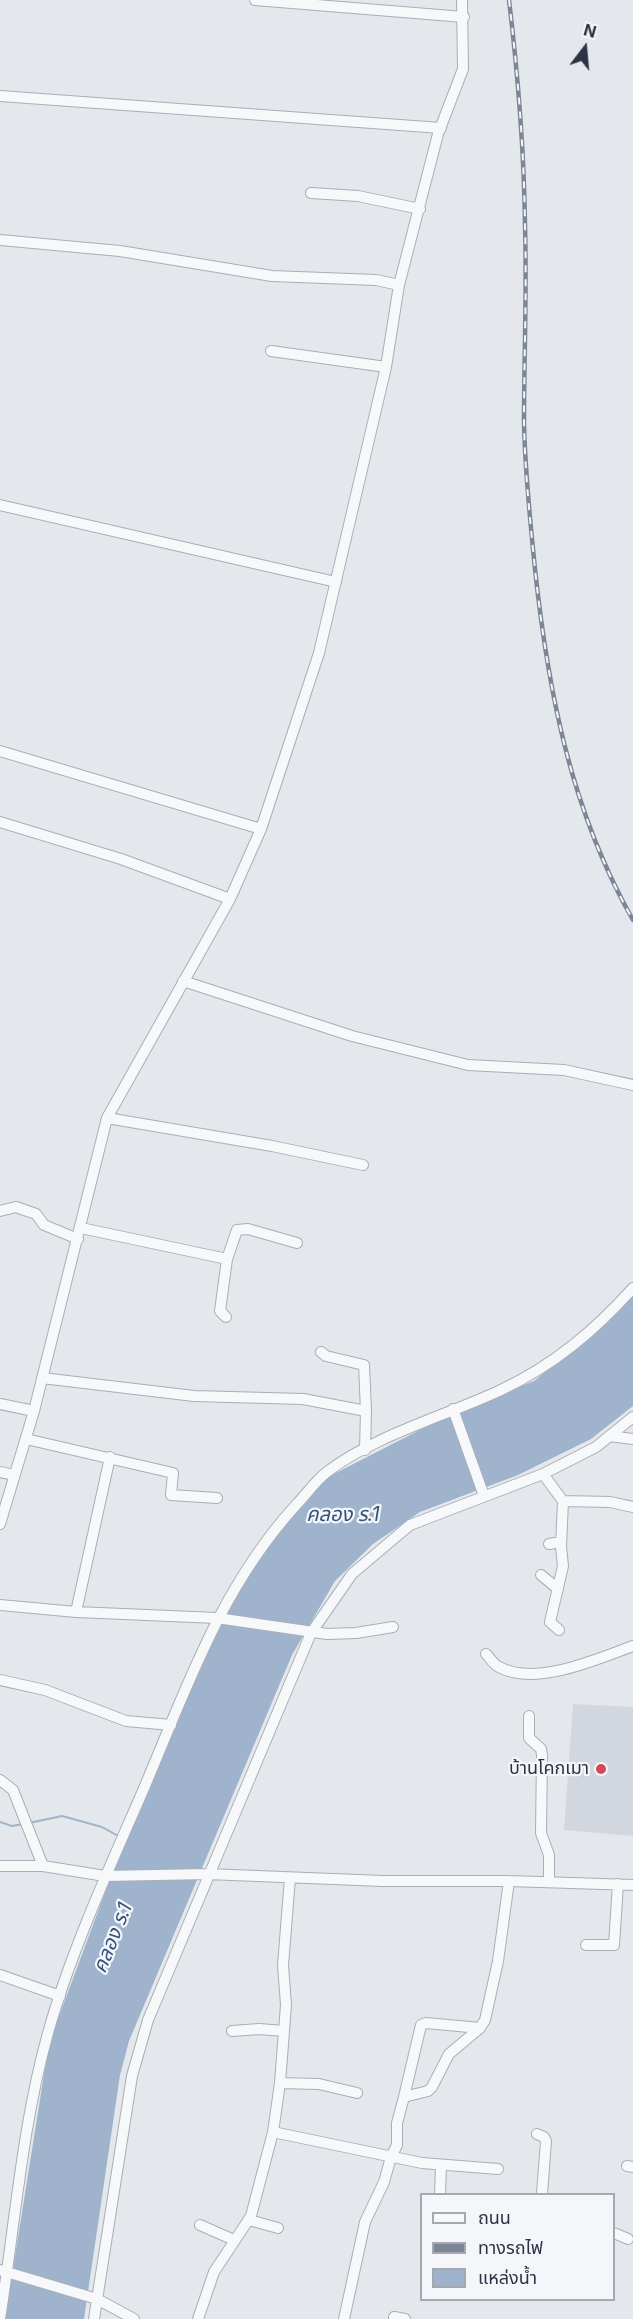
<!DOCTYPE html>
<meta charset="utf-8">
<style>
body{margin:0}
#map{position:relative;width:633px;height:2319px;overflow:hidden;background:#e4e7ec;font-family:Inter,"Noto Sans Thai",sans-serif}
canvas{display:block}
.legend{position:absolute;left:420px;top:2193px;width:195px;height:108px;box-sizing:border-box;background:#f4f6f9;border:2px solid #a4a8b1;margin:0;padding:8px 10px;list-style:none;font-size:18px;color:#2b3445}
.legend li{display:flex;align-items:center;gap:12px;height:30px}
.legend b{width:30px;border:2px solid #a4a8b1}
.north{position:absolute;left:555px;top:18px;width:60px;height:60px;-webkit-text-stroke:4px #f4f6f9;paint-order:stroke;rotate:16deg;font-size:16px;font-weight:700;line-height:24px;text-align:center;color:#2b3445}
.north::after{content:'';display:block;margin:auto;width:21px;height:27px;background:#2b3445;clip-path:polygon(50% 0,100% 100%,50% 72%,0 100%)}
</style>
<div id="map">
<canvas width="633" height="2319"></canvas>
<ul class="legend">
<li><b style="height:8px;background:#f7f8fa"></b>ถนน</li>
<li><b style="height:8px;background:#7d8696"></b>ทางรถไฟ</li>
<li><b style="height:16px;background:#9fb4cc"></b>แหล่งน้ำ</li>
</ul>
<div class="north">N</div>
</div>
<script>
const g = document.querySelector('canvas').getContext('2d');
g.lineJoin = 'round';
function fillPath(path, color) { g.fillStyle = color; g.fill(path, 'evenodd'); }
function trace(path, color, width, dash) { g.strokeStyle = color; g.lineWidth = width; g.lineCap = dash ? 'butt' : 'round'; g.setLineDash(dash || []); g.stroke(path); }
function label(font, color, halo, rows, align = 'center') {
  g.font = font + ' Inter,"Noto Sans Thai",sans-serif'; g.lineWidth = 4.5; g.setLineDash([]); g.textBaseline = 'middle'; g.strokeStyle = halo; g.fillStyle = color; for (const [text, x, y, turn = 0] of rows) {
    g.save(); g.translate(x, y); g.rotate((+turn || 0) * Math.PI / 180); g.textAlign = isNaN(turn) ? turn : align; if (halo) g.strokeText(text, 0, 0); g.fillText(text, 0, 0); g.restore();
  }
}
fillPath(new Path2D(`
 M573,1704L633,1707V1836L564,1830Z`), '#d2d6de');
fillPath(new Path2D(`
 M633,1293V1406L591,1439L518,1475L420,1512L373,1544L335,1581L292,1655L129,2041L120,2075L84,2319H5L49,2043L125,1839L218,1626L271,1538L328,1477L449,1415L534,1381L610,1319Z`), '#9fb4cc');
trace(new Path2D(`
 M0,1822L12,1826L23,1824
 M29,1823L62,1816L102,1827L120,1837`), '#9fb4cc', 2);
const minor = new Path2D(`
 M255,0L464,17
 M0,96L441,128
 M311,193L358,196L420,209
 M0,240L120,251L272,276L376,280L399,285
 M271,351L386,367
 M0,505L336,582
 M0,751L261,829
 M0,822L121,859L230,899
 M183,981L352,1036L468,1065L564,1070L633,1085
 M107,1118L272,1146L363,1165
 M0,1211L16,1207L36,1214L44,1225L78,1239
 M81,1228L227,1259
 M226,1317L220,1311L227,1259L237,1230L248,1229L297,1243
 M321,1352L326,1356L364,1365L366,1411
 M42,1378L194,1396L303,1399L366,1411L365,1450
 M0,1404L34,1411
 M453,1409L484,1496
 M609,1436L633,1439
 M26,1439L173,1473L171,1495L217,1498
 M0,1472L14,1475
 M543,1474L563,1501L610,1502L633,1507
 M0,1524L34,1411L107,1118L230,899L261,829L319,653L386,367L399,285L438,134L463,69L462,0
 M549,1544L561,1542
 M541,1575L558,1589
 M0,1605L76,1612L217,1618L327,1634L356,1633L393,1627
 M76,1612L110,1457
 M559,1630L550,1622L563,1566L561,1547L563,1501
 M486,1654C490,1658 494,1665 499,1667C536,1687 597,1659 633,1646
 M0,1680L45,1690L126,1721L171,1725
 M529,1716V1738L541,1749L542,1755L541,1833L549,1855V1882
 M0,1780L13,1790L43,1866L105,1876L207,1874L383,1881H509L633,1885
 M0,1866H43
 M586,1945H614L618,1884
 M0,1975L60,1996
 M232,2031L259,2029L284,2031
 M280,2083L319,2084L357,2093
 M404,2097L421,2025L426,2023L480,2028
 M273,2132L422,2163L498,2169
 M537,2134L544,2137L546,2141L542,2194
 M627,2166L633,2167
 M440,2194L441,2166
 M249,2220L278,2228
 M200,2225L234,2240
 M614,2233L628,2239
 M0,2270L97,2299L134,2319
 M394,2317L405,2319
 M0,2319C15,2224 22,2126 48,2033C71,1951 108,1871 142,1793C185,1692 220,1588 296,1505C306,1495 315,1481 327,1472C373,1436 448,1415 501,1390C554,1365 594,1331 633,1288
 M94,2319L132,2076L148,2020L311,1633L352,1574L410,1525L543,1474L596,1447L633,1417
 M198,2319L214,2272L251,2216L273,2132L280,2083L286,2005L283,1965L290,1878
 M344,2319L365,2222L384,2182L391,2157L397,2145V2123L404,2097L428,2091L432,2087L449,2054L480,2028L485,2020L498,1961L509,1881`);
trace(minor, '#a9aeb7', 12);
trace(minor, '#f7f8fa', 10);
const rail = new Path2D(`
 M509,0C518,75 524,150 525,225C527,291 524,357 524,423C525,472 530,520 535,569C548,691 571,811 633,920`);
trace(rail, '#7d8696', 4.5);
trace(rail, '#f4f6f9', 2, [7]);
for (const [x, y, r, color] of [
 [601,1769,6,"#d1495b"]
]) { const dot = new Path2D(); dot.arc(x, y, r, 0, 2 * Math.PI); g.fillStyle = color; g.fill(dot); trace(dot, '#f4f6f9', 2); }
label('18px', '#2b3445', '#f4f6f9', [
 ["บ้านโคกเมา",589,1769]
], 'right');
label('italic 20px', '#34527a', '#f4f6f9', [
 ["คลอง ร.1",343,1515],
 ["คลอง ร.1",113,1938,-68]
]);
</script>
